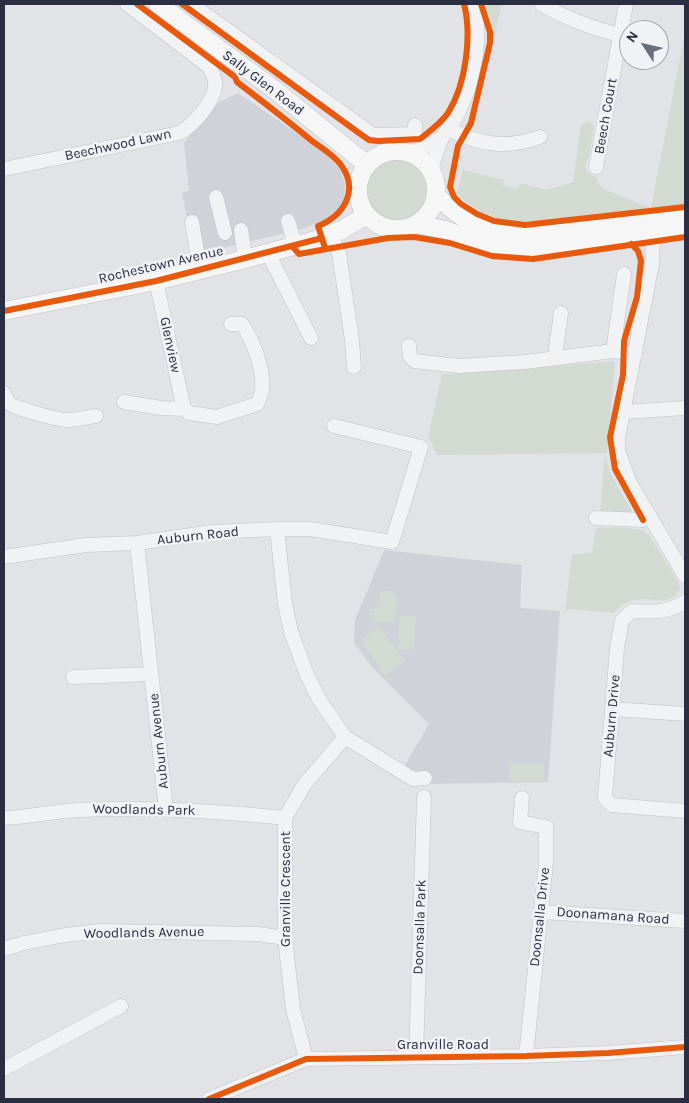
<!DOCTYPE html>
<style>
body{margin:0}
#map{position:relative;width:689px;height:1103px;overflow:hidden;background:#e2e3e7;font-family:Karla,sans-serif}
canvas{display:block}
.frame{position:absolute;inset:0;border:5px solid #292e40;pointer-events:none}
.north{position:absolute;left:619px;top:20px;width:50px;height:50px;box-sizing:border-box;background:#f0f2f6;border:1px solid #a0a4ad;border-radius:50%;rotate:305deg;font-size:14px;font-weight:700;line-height:20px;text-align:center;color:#292e40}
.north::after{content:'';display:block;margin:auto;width:18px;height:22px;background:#6a6d7a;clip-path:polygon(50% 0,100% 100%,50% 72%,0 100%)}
</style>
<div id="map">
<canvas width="689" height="1103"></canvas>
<div class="frame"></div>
<div class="north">N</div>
</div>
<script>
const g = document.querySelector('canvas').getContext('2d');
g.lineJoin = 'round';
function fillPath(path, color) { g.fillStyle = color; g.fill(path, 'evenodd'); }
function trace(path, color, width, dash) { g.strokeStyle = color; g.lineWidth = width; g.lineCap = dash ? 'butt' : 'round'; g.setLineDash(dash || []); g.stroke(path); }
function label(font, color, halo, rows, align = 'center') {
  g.font = font + ' Karla,sans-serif'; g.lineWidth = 5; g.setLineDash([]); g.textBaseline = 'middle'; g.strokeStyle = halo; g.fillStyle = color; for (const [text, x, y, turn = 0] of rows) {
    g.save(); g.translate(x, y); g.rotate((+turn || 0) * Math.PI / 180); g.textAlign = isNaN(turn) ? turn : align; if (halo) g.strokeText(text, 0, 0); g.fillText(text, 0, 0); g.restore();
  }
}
fillPath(new Path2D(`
 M238,93L327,154L340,170L345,184L344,202L334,214L325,220L302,229L194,255L182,192L189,191L184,143L212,106Z
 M384,550L522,565L520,608L560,611L548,782L432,784L404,767L429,724L373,668L354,643L355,620Z`), '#d0d2da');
fillPath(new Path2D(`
 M487,4H502L494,38L486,6Z
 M685,32V204C647,209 609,212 571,217C550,219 527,224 506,220C487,217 470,207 457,193L463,170L504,180L503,185L518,189L520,183L546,190L573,182L581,125L589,121L592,123L594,128L589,157L585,164L587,172L596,177L600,186L606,190L651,208Z
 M362 190a34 34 0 1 1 68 0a34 34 0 1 1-68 0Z
 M615,361L607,453H605L610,473L632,511L627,514L600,513L605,453L437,455L428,437L442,374H454Z
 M599,527L629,528L643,531L649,535L679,583L680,590C668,608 651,596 635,600C626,601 620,607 614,613L570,609L565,611L572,554H581L592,552L596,528Z
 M381,591H391L398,598L394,622H372L369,609H376Z
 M400,616L416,617L414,650L398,649Z
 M379,626L405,661L385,675L360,640Z
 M510,763H544V781H510Z`), '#d2dad2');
const minor = new Path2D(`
 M191,4L373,135L415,134V125
 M541,4C569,19 590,28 620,35
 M449,129C479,145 507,149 540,137
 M412,153L442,138
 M596,167L626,4
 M4,169L179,133C192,127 213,102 215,88C216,79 213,73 208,66L127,4
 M431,170C435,160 437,147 442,138C447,130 453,123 457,115C473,86 483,36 474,4
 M216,197L225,233
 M288,221L295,245
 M192,222L200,270
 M651,224L653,241L652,264L618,438V451L630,483L685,576
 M241,230L245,259
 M331,234L339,253L352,340L354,367
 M268,253L311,338
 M624,274L613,351L635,354
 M156,281L184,409
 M409,346L410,356L414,361L459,366L490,364L525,362L613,351
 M557,358L556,348L561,313
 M4,393C5,396 6,400 9,403C15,409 59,420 68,420C77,420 87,417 96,416
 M124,402L161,408L184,409L189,413L217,417L257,404C259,400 262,394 262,389C264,368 253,341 242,324H231
 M624,412L685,408
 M596,518L643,520L649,516
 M277,529L285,604L291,632L307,675L319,699L345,737L413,779L425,778
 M137,543L166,809
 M4,557L86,545L137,543L212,532L277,529H310L392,542L421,447L334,426
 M685,602C665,613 655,612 632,611L622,620L617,648L605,797L607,801L612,805L685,811
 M73,677L151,674
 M613,709L685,714
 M522,798L520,822L546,827V863L526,1056
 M4,818C29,817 54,811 80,810C148,807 217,811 285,818
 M542,912L685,921
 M4,949L24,943L65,935L101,931L258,934L285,938
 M416,1057L424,797
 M306,1059L293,1009L285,938V818L304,785L345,737
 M4,1069L121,1006
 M209,1099L306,1059L526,1056L608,1053L685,1047`);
const major = new Path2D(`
 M158,4L275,90L366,164
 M358 190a39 39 0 1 1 78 0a39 39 0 1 1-78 0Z
 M436,195C447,206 458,216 472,223C528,248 625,220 685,213
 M416,224L446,230L467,239L494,246L523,249L685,228
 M4,311L156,281L245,259L316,240L342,230L366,215`);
trace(minor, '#c0c1c5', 15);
trace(major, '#bec0c5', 19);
trace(minor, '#f1f2f4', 14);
trace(major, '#f6f6f6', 18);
trace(new Path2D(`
 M137,4L235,77L237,82C262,101 288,121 312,141C322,148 334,155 341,165C360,191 343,216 318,226L325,248
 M182,4L359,133L369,140L378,141L420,139C430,131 441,123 448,113C466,84 472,36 464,4
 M481,4L490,32V43L471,123L458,146L450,187L454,197L461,204L477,214L494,221L525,225L685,207
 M631,244L638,251L641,261L637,297L624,341L623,375L610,437L615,469L643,520
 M292,246L299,254L388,238L414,237L450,243L492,256L533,259L685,237
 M4,311L156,281L322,238
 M209,1099L306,1059L526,1056L608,1053L685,1047`), '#e8590c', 6);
label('14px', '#292e40', '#f0f2f6', [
 ["Sally Glen Road",263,83,37],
 ["Beech Court",606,116,-80],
 ["Beechwood Lawn",118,145,-12],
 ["Rochestown Avenue",161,265,-13],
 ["Glenview",170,345,78],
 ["Auburn Road",198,536,-6],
 ["Auburn Drive",612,716,-85],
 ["Auburn Avenue",159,741,-96],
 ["Woodlands Park",144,810,1],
 ["Granville Crescent",286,889,-90],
 ["Doonamana Road",613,916,4],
 ["Doonsalla Drive",540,917,-84],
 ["Doonsalla Park",420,927,-88],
 ["Woodlands Avenue",144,933,-1],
 ["Granville Road",443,1045]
]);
</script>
